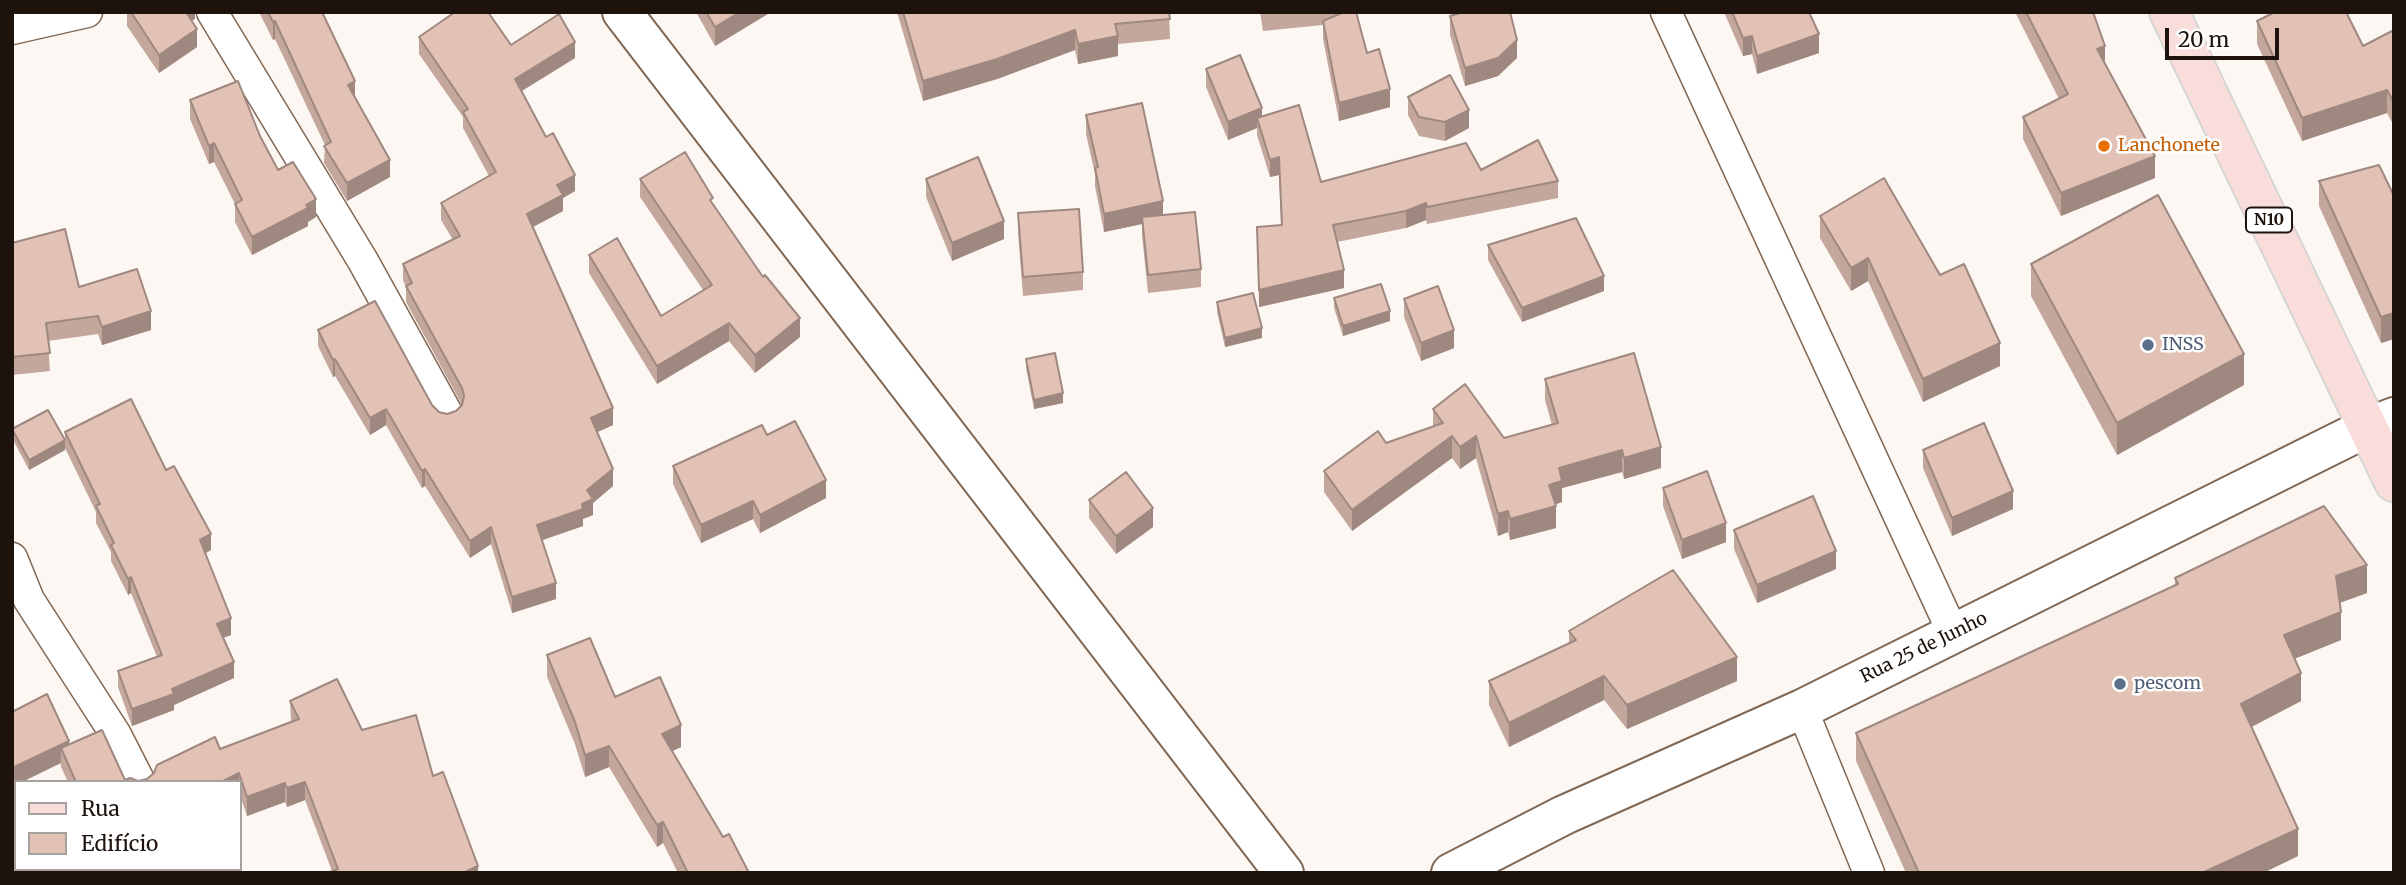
<!DOCTYPE html>
<meta charset="utf-8">
<style>
body{margin:0}
#map{position:relative;width:2406px;height:885px;overflow:hidden;background:#fdf7f3;font-family:Merriweather,serif}
canvas{display:block}
.frame{position:absolute;inset:0;border:14px solid #1d130c;pointer-events:none}
.legend{position:absolute;left:14px;top:780px;width:228px;height:91px;box-sizing:border-box;background:#fff;border:2px solid #a5a19e;margin:0;padding:9px 12px;list-style:none;font-size:21px;color:#1d130c}
.legend li{display:flex;align-items:center;gap:14px;height:35px}
.legend b{width:35px;border:2px solid #a5a19e}
.scale{position:absolute;left:2165px;top:28px;width:114px;height:32px;box-sizing:border-box;border:4px solid #1d130c;border-top:0;padding-left:9px;font-size:21px;line-height:24px;white-space:nowrap;color:#1d130c;-webkit-text-stroke:5px #fff;paint-order:stroke}
</style>
<div id="map">
<canvas width="2406" height="885"></canvas>
<div class="frame"></div>
<ul class="legend">
<li><b style="height:9px;background:#f9ddda"></b>Rua</li>
<li><b style="height:19px;background:#e3c2b6"></b>Edifício</li>
</ul>
<div class="scale">20 m</div>
</div>
<script>
const g = document.querySelector('canvas').getContext('2d');
g.lineJoin = 'round';
function trace(path, color, width, dash) { g.strokeStyle = color; g.lineWidth = width; g.lineCap = dash ? 'butt' : 'round'; g.setLineDash(dash || []); g.stroke(path); }
function fillPath(path, color) { g.fillStyle = color; g.fill(path, 'evenodd'); }
function label(font, color, halo, rows, align = 'center') {
  g.font = font + ' Merriweather,serif'; g.lineWidth = 5; g.setLineDash([]); g.textBaseline = 'middle'; g.strokeStyle = halo; g.fillStyle = color; for (const [text, x, y, turn = 0] of rows) {
    g.save(); g.translate(x, y); g.rotate((+turn || 0) * Math.PI / 180); g.textAlign = isNaN(turn) ? turn : align; if (halo) g.strokeText(text, 0, 0); g.fillText(text, 0, 0); g.restore();
  }
}
const minor = new Path2D(`
 M212,12L363,261L447,413
 M1666,12L1953,633
 M12,29L87,12
 M12,558L29,600L116,735L140,782
 M1802,709L1869,873
 M187,869L189,873`);
const tertiary = new Path2D(`
 M622,12L1284,873
 M1451,873L1564,815L1802,709L2368,427L2394,417`);
const primary = new Path2D(`
 M2169,12L2394,482`);
trace(minor, '#806855', 33);
trace(tertiary, '#806855', 42);
trace(primary, '#d6d5d3', 42);
trace(minor, '#fff', 30);
trace(tertiary, '#fff', 38);
trace(primary, '#f9ddda', 38);
fillPath(new Path2D(`
 M127,12H195V19L192,21L197,47L159,73L127,26Z
 M259,12H322L355,97L390,177L347,201L324,163L325,145L275,39L273,40Z
 M696,12H771L715,46Z
 M897,12H1169L1170,39L1118,44V56L1078,64L1075,50L997,79L923,101Z
 M1260,12H1356L1367,53L1390,107L1339,121L1323,39V25L1263,31Z
 M1724,12H1809L1819,53L1757,74L1752,54L1743,56Z
 M2015,12H2093L2105,63L2155,178L2061,216L2023,139V117L2059,99Z
 M1450,16L1517,58L1498,76L1465,86L1450,35Z
 M2257,21L2363,46L2394,30V126L2387,113L2302,141L2257,44Z
 M419,37L511,45L575,58L522,91L575,191L563,198V211L533,227L613,425L597,432L613,486L593,503V515L583,519V526L542,540L556,599L512,613L491,544L470,558L425,486L422,488L386,425L370,435L335,376L333,377L318,346V330L432,405L439,412L447,414L456,411L462,405L406,302V287L403,280V264L453,240L441,220V203L489,176L463,128V117L419,54Z
 M1206,69L1262,116L1321,182L1481,170L1558,181V198L1427,224L1426,220L1406,228L1337,242L1344,288L1259,307L1257,227L1281,225L1279,175L1270,177L1257,135V128L1228,140L1206,87Z
 M1408,97L1469,128L1445,141L1419,136L1408,115Z
 M190,100L260,136L278,170L316,217L308,222V226L252,255L235,222V204L214,162L209,164L190,119Z
 M1086,115L1163,215L1201,269V287L1148,293L1142,235V224L1104,232L1095,186V174L1086,134Z
 M640,179L713,205L800,337L755,373L729,341L657,384L589,273V255L661,316L703,290L640,197Z
 M926,179L1004,239L952,261L926,197Z
 M2319,181L2394,196V339L2381,343L2319,206Z
 M1018,213L1083,272V290L1023,296L1018,232Z
 M1820,216L1940,275L2000,366L1923,402L1868,281L1851,291L1820,238Z
 M12,243L79,287L151,330L102,345L98,334L48,341L50,371L12,375Z
 M1488,245L1604,291L1522,322L1488,260Z
 M2031,264L2244,385L2117,455L2031,296Z
 M1334,298L1390,321L1343,336L1334,308Z
 M1404,299L1454,348L1421,361L1404,317Z
 M1217,302L1262,338L1225,347L1217,312Z
 M1026,359L1063,403L1034,409L1026,368Z
 M1545,379L1661,468L1624,479L1622,472L1562,488V502L1555,505L1556,528L1510,540L1508,532L1498,536L1476,458L1460,469L1452,458L1352,531L1324,492V471L1386,443L1433,427V409L1504,438L1552,425L1545,400Z
 M12,429L65,450L29,470L12,438Z
 M65,432L166,470L211,550L205,554L231,635L223,638L234,678L174,705V710L132,726L118,687V671L157,657L131,593L128,595L111,561V552L96,523V512L65,448Z
 M767,435L826,498L760,533L753,519L701,543L673,484V466Z
 M1923,450L2013,509L1952,536L1923,468Z
 M1663,488L1726,542L1682,559L1663,506Z
 M1089,500L1153,527L1116,554L1089,518Z
 M1734,530L1836,569L1757,603L1734,549Z
 M2175,578L2367,593L2340,603L2341,640L2294,659L2301,701L2252,727L2298,856L2263,873H1906L1856,761V733L2175,585Z
 M1569,631L1737,681L1627,729L1604,700L1509,747L1489,705V681L1569,643Z
 M547,655L615,697L681,747L672,751L723,837L749,873H678L663,843L657,847L609,767L585,777L575,744L547,677Z
 M290,701L362,730L433,776L478,873L332,871L305,800L287,807L285,802L247,816L240,795V782H68L61,767V763L16,782V785L12,786V712L69,744L125,780L138,781L147,779L220,749L291,721Z`), '#c3a79d');
fillPath(new Path2D(`
 M183,12H195V19L183,25Z
 M740,12H771L715,46V27Z
 M275,21V39L273,40V22Z
 M197,29V47L159,73V55Z
 M1075,30V50L997,79L923,101V81Z
 M1819,34V53L1757,74V56Z
 M1118,36V56L1078,64V44Z
 M1752,36V54L1743,56V38Z
 M1517,40V58L1498,76L1465,86V68Z
 M575,42V58L515,95V79Z
 M2105,46V69L2097,49Z
 M355,81V99L348,85Z
 M1390,89V107L1339,121V103Z
 M2387,90V113L2302,141V118Z
 M1262,108V126L1257,118V128L1228,140V122Z
 M1469,110V128L1445,141V122Z
 M214,143V162L209,164V146Z
 M2155,156V178L2061,216V193Z
 M1279,157V175L1270,177V160Z
 M390,160V177L347,201V183Z
 M575,175V191L563,198V211L527,230V214L557,185Z
 M316,199V217L308,222V226L252,255V237Z
 M1163,201V220L1142,217V224L1104,232V214Z
 M1426,203V220L1406,228V211Z
 M1004,221V239L952,261V243Z
 M1868,258V281L1851,291V268Z
 M1344,270V288L1259,307V290Z
 M1604,276V291L1522,322V308Z
 M151,311V330L102,345V327Z
 M1390,311V321L1343,336V326Z
 M2394,313V339L2381,343V317Z
 M800,318V337L755,373V355Z
 M729,323V341L657,384V366Z
 M1262,328V338L1225,347V338Z
 M1454,330V348L1421,361V343Z
 M2000,343V366L1923,402V379Z
 M2244,354V385L2117,455V423Z
 M335,359V376L333,377V360Z
 M1063,393V403L1034,409V400Z
 M613,408V425L591,435V418Z
 M386,409V425L370,435V418Z
 M1452,436V458L1352,531V510Z
 M1476,436V458L1460,469V447Z
 M65,440V450L29,470V460Z
 M1661,447V468L1624,479V458Z
 M1622,450V472L1562,488V502L1549,506V485L1559,468Z
 M425,469V486L422,488V471Z
 M613,469V486L593,503V515L583,519V526L537,542V525L582,504L587,490Z
 M826,480V498L760,533V515Z
 M2013,491V509L1952,536V518Z
 M753,501V519L701,543V525Z
 M1556,506V528L1510,540V519Z
 M1153,508V527L1116,554V536Z
 M1508,511V532L1498,536V514Z
 M1726,523V542L1682,559V540Z
 M491,527V544L470,558V541Z
 M211,534V550L200,556V540Z
 M1836,551V569L1757,603V585Z
 M2367,565V593L2336,604V576Z
 M131,577V593L128,595V579Z
 M556,583V599L512,613V597Z
 M2341,612V640L2284,663V635Z
 M231,618V635L217,640V624Z
 M1737,657V681L1627,729V705Z
 M234,662V678L174,705V710L132,726V709L172,689Z
 M2301,673V701L2241,732V704Z
 M1604,676V700L1509,747V723Z
 M681,725V747L662,756V734Z
 M69,741V759L61,748V763L22,782H16V785L12,786V768Z
 M609,746V767L585,777V755Z
 M239,773V782H221Z
 M305,782V800L287,807V788Z
 M285,783V802L247,816V797Z
 M663,822V843L657,847V825Z
 M2298,829V856L2263,873H2202Z
 M478,866V873H463Z
 M54,869H76L68,873H54Z`), '#9f887f');
const building = new Path2D(`
 M131,12H186L197,29L159,55Z
 M268,12H322L355,81L348,85L390,160L347,183L324,146L331,142L275,21L273,22Z
 M455,12H488L511,45L559,14L575,42L515,79L546,137L553,133L575,175L557,185L563,195L527,214L613,408L591,418L613,469L587,490L593,499L582,504L583,509L537,525L556,583L512,597L491,527L470,541L425,469L422,471L386,409L370,418L335,359L333,360L318,330L375,301L432,405L439,412L447,414L456,411L462,405L464,396L462,388L406,286L412,283L403,264L460,236L441,203L496,172L463,112L468,109L419,37Z
 M706,12H740L715,27Z
 M903,12H1169L1170,19L1115,24L1118,36L1078,44L1075,30L997,59L923,81Z
 M1344,12H1356L1367,53L1379,49L1390,89L1339,103L1323,21Z
 M1464,12H1510L1517,40L1498,58L1465,68L1450,16Z
 M1732,12H1809L1819,34L1757,56L1752,36L1743,38Z
 M2026,12H2093L2105,46L2097,49L2155,156L2061,193L2023,117L2068,94Z
 M2275,12H2346L2363,46L2394,30V103L2387,90L2302,118L2257,21Z
 M1240,55L1262,108L1228,122L1206,69Z
 M1450,75L1469,110L1445,122L1419,117L1408,97Z
 M238,81L260,136L278,170L293,162L316,199L306,205L308,208L252,237L235,204L242,200L214,143L209,146L190,100Z
 M1142,103L1163,201L1104,214L1095,168L1098,167L1086,115Z
 M1299,105L1321,182L1466,143L1481,170L1538,140L1558,181L1427,207L1426,203L1406,211L1333,225L1344,270L1259,290L1257,227L1282,225L1279,157L1270,160L1257,118Z
 M685,152L713,198L710,200L763,277L765,275L800,318L755,355L729,323L657,366L589,255L617,238L661,316L712,285L640,179Z
 M978,157L1004,221L952,243L926,179Z
 M2379,165L2394,196V313L2381,317L2319,181Z
 M1884,178L1940,275L1964,264L2000,343L1923,379L1868,258L1851,268L1820,216Z
 M2158,195L2244,354L2117,423L2031,264Z
 M1079,209L1083,272L1023,277L1018,213Z
 M1195,212L1201,269L1148,275L1142,217Z
 M1576,218L1604,276L1522,308L1488,245Z
 M65,229L79,287L137,269L151,311L102,327L98,316L46,323L50,353L12,357V243Z
 M1381,284L1390,311L1343,326L1334,298Z
 M1438,286L1454,330L1421,343L1404,299Z
 M1253,293L1262,328L1225,338L1217,302Z
 M1055,353L1063,393L1034,400L1026,359Z
 M1634,353L1661,447L1624,458L1622,450L1559,468L1562,481L1549,485L1556,506L1510,519L1508,511L1498,514L1476,436L1460,447L1452,436L1352,510L1324,471L1378,431L1386,443L1443,423L1433,409L1465,384L1504,438L1558,423L1545,379Z
 M131,399L166,470L174,466L211,534L200,540L231,618L217,624L234,662L172,689L174,694L132,709L118,671L162,655L131,577L128,579L111,545L114,543L96,506L100,504L65,432Z
 M48,410L65,440L29,460L12,429Z
 M795,421L826,480L760,515L753,501L701,525L673,466L762,425L767,435Z
 M1984,423L2013,491L1952,518L1923,450Z
 M1707,471L1726,523L1682,540L1663,488Z
 M1126,472L1153,508L1116,536L1089,500Z
 M1813,496L1836,551L1757,585L1734,530Z
 M2324,506L2367,565L2336,576L2341,612L2284,635L2301,673L2241,704L2298,829L2202,873H1919L1856,733L2178,584L2175,578Z
 M1673,570L1737,657L1627,705L1604,676L1509,723L1489,681L1576,640L1569,631Z
 M590,638L615,697L660,677L681,725L662,734L723,837L729,834L749,873H688L663,822L657,825L609,746L585,755L575,722L547,655Z
 M337,679L362,730L416,715L433,776L443,772L478,866L463,873H327L338,869L305,782L287,788L285,783L247,797L239,773L221,782H76L61,748L102,730L125,780L130,778L138,781L147,779L154,773L157,765L215,737L220,749L299,719L290,701Z
 M47,694L69,741L12,768V712Z
 M123,869H178L183,873H103Z`);
fillPath(building, '#e3c2b6');
trace(building, '#9f887f', 2);
for (const [x, y, r, color] of [
 [2104,146,7,"#e8710a"],
 [2148,345,7,"#5c6f8a"],
 [2120,684,7,"#5c6f8a"]
]) { const dot = new Path2D(); dot.arc(x, y, r, 0, 2 * Math.PI); g.fillStyle = color; g.fill(dot); trace(dot, '#fff', 2.5); }
for (const [x, y, w] of [
 [2269,220,46]
]) { const box = new Path2D(); box.roundRect(x - w / 2, y - 12.5, w, 25, 5); g.fillStyle = '#fff'; g.fill(box); trace(box, '#1d130c', 2); }
label('bold 16px', '#1d130c', null, [
 ["N10",2269,220]
]);
label('18px', '#c56008', '#fff', [
 ["Lanchonete",2118,146]
], 'left');
label('18px', '#4e5e75', '#fff', [
 ["INSS",2162,345],
 ["pescom",2134,684]
], 'left');
label('18px', '#1d130c', '#fff', [
 ["Rua 25 de Junho",1924,648,-26]
]);
</script>
